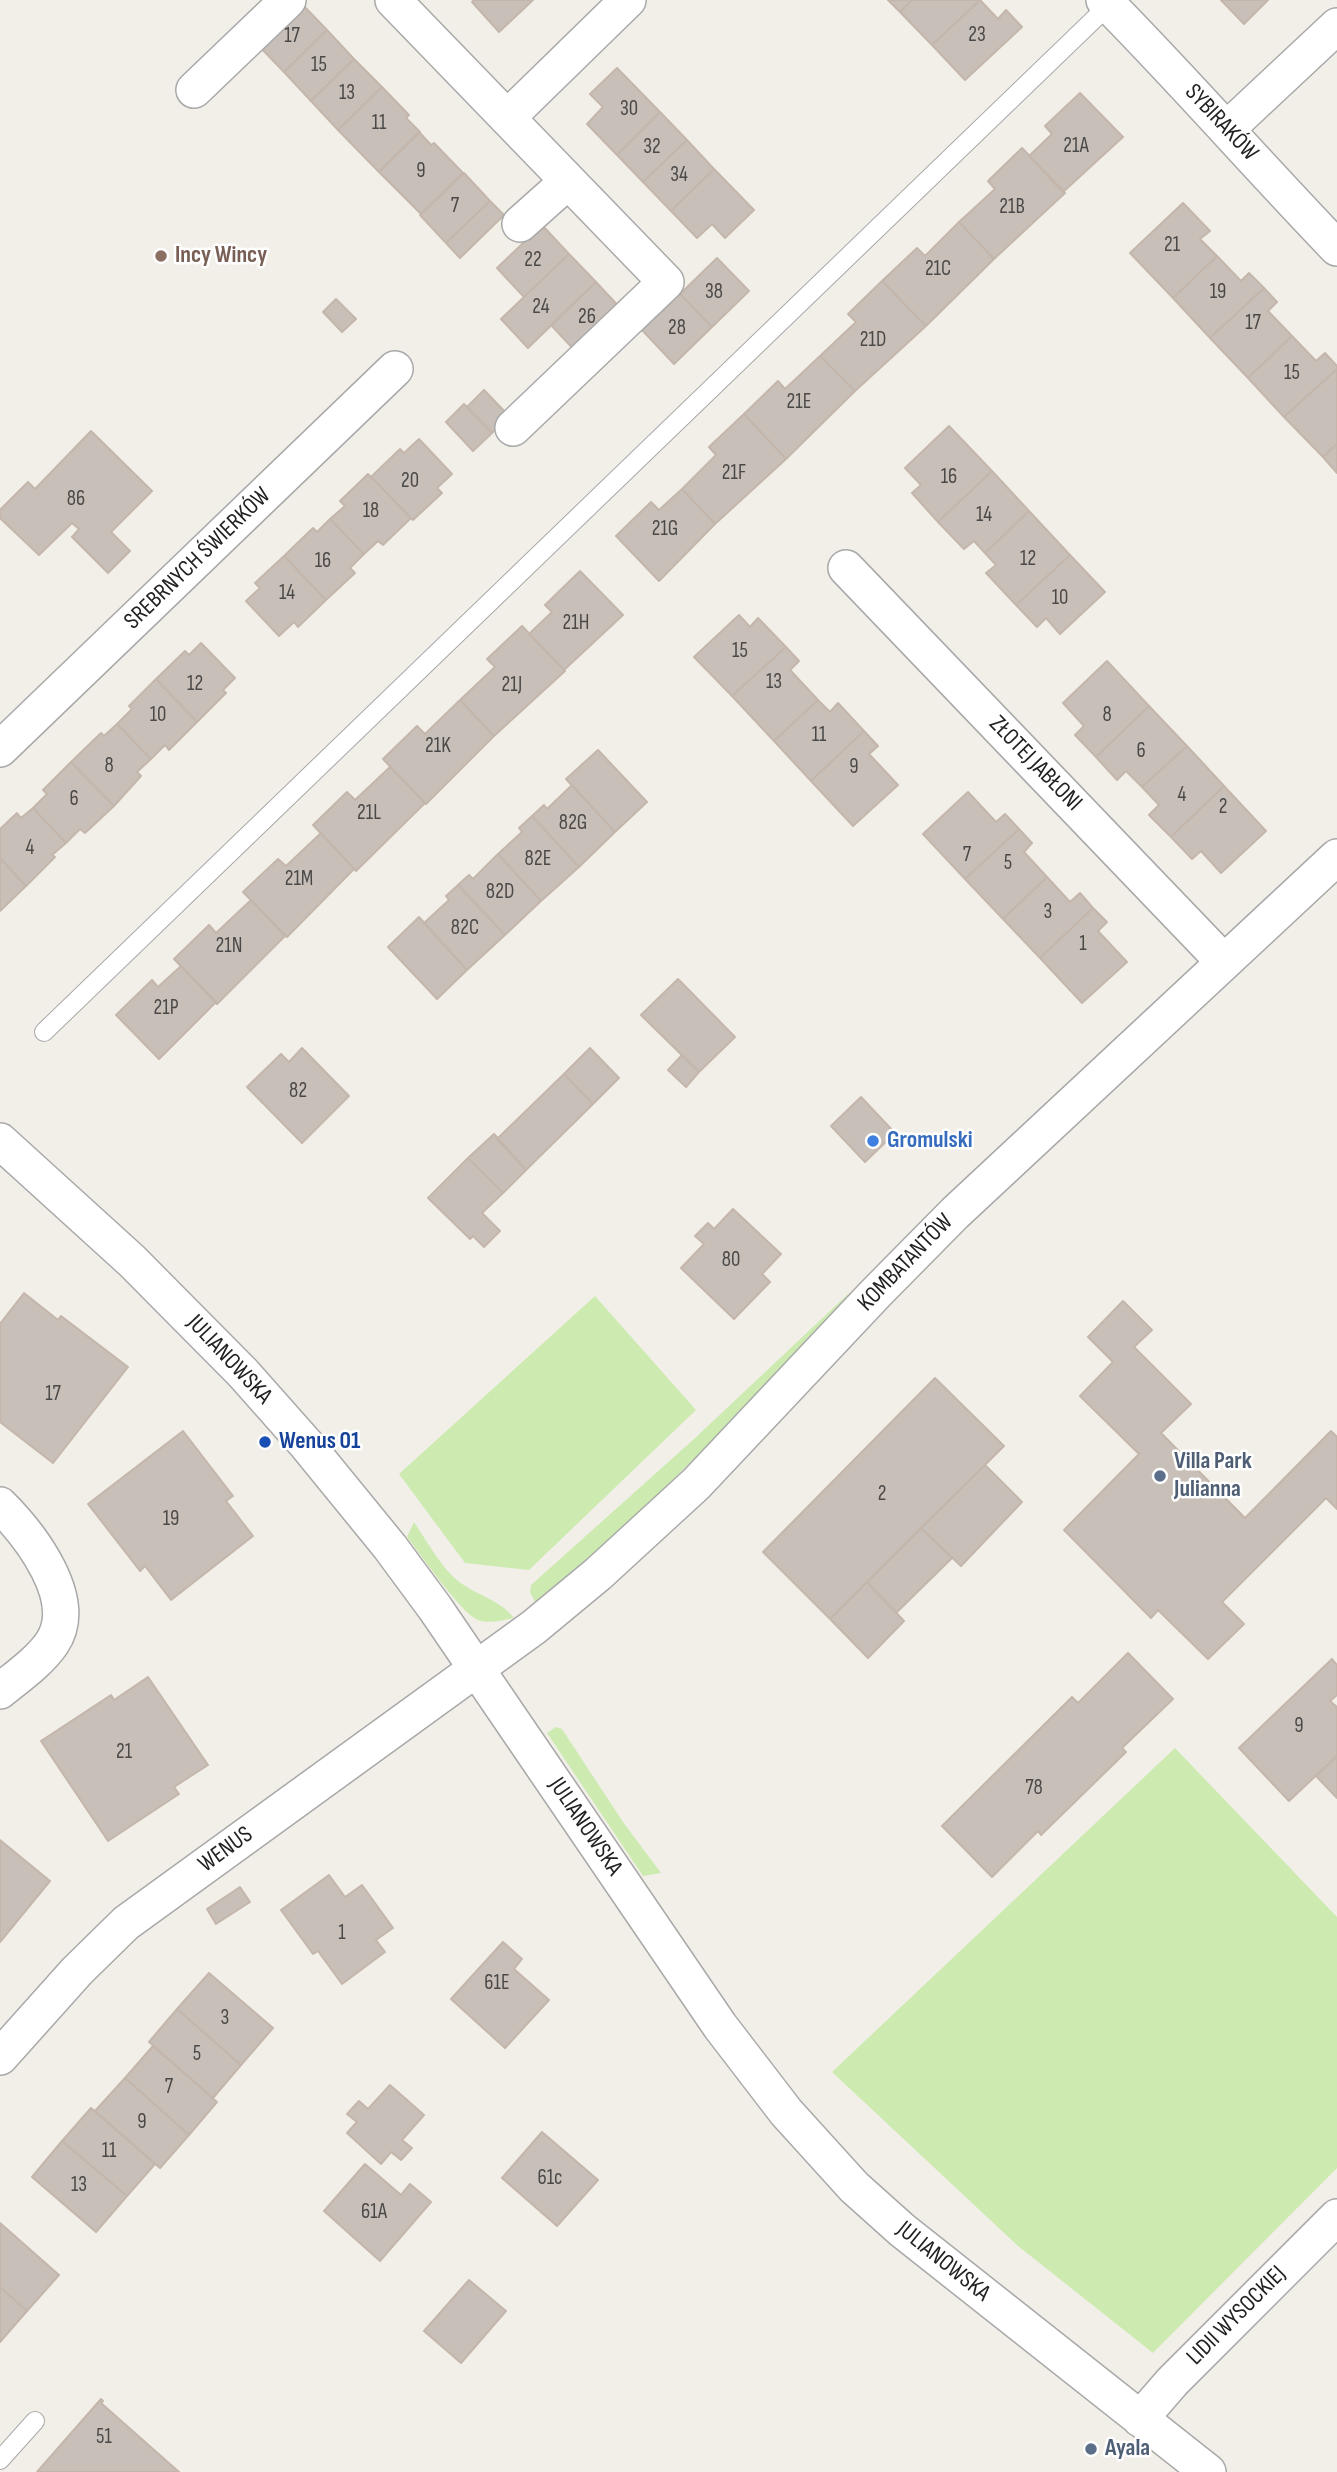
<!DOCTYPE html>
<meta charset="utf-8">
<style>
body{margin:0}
canvas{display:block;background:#f2efe9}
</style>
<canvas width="1337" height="2472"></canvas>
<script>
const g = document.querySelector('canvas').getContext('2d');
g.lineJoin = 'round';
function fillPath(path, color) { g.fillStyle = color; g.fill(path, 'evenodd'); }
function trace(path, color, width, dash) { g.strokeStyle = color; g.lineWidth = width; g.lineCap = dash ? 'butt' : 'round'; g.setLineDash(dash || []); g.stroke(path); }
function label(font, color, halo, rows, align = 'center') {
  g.font = font + ' "Sofia Sans Condensed",sans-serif'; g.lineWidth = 5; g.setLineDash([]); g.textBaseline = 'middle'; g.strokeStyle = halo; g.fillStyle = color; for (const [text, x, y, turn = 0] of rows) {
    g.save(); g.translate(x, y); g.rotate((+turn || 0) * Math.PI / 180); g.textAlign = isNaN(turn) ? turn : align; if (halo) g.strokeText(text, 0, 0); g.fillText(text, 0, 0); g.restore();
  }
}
fillPath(new Path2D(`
 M854,1292L734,1420L618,1533L535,1602L530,1592L531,1585L694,1439L848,1294Z
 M595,1296L696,1410L529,1570L465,1563L399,1474Z
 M414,1522C427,1541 440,1566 458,1581C476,1595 500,1600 514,1618C502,1620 487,1625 476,1619C459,1610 421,1555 407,1537Z
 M556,1727L562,1729L623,1822L661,1873L643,1876L547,1733Z
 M1175,1748L1337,1917V2168L1153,2353L1018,2246L832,2072Z`), '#cdebb0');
const building = new Path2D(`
 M474,0H533L499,32L472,2Z
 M888,0H912L900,12Z
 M912,0H978L979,1L932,45L900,12Z
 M980,0L998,19L1006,10L1022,27L965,80L932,45Z
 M1221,0H1268L1244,24Z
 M300,2L327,30L284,72L256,43Z
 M327,30L354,59L311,101L284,72Z
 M354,59L382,87L338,130L311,101Z
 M617,68L660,112L617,155L587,124L603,107L590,94Z
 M382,87L409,115L406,118L420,132L379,172L338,130Z
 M1080,93L1123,137L1063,192L1029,156L1052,134L1045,126Z
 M660,112L687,140L643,182L617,155Z
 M419,132L431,145L434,143L463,173L421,214L379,172Z
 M687,140L714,169L671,211L643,182Z
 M1022,148L1065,193L994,259L959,222L995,189L988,181Z
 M714,169L754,210L725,238L712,224L697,238L671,211Z
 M464,173L490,201L446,243L420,215Z
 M490,201L504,215L460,258L446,243Z
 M1183,203L1210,231L1200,239L1217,256L1173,298L1130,253Z
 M959,222L994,259L926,326L882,281L917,248L925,256Z
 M542,225L569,254L524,297L497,268Z
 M569,254L596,282L528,348L501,319Z
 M1217,256L1241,281L1249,273L1264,288L1210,338L1173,298Z
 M717,258L749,291L712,327L680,294Z
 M882,281L926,326L855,391L820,356L856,322L848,314Z
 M596,282L623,311L578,354L551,325Z
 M1264,288L1277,302L1268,311L1292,336L1248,378L1210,338Z
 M680,294L712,327L674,364L642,330Z
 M336,299L356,319L342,332L323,312Z
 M1292,336L1316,361L1325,353L1337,366V369L1284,417L1248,378Z
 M820,356L855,391L786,459L744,414L778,381L785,389Z
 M1337,369V444L1323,457L1284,417Z
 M484,390L509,416L492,433L467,407Z
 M464,404L492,433L473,451L446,422Z
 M744,414L786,459L715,524L682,489L716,455L709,447Z
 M949,426L992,471L938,522L912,493L921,485L905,468Z
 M91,431L152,491L111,532L130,551L108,573L72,537L79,529L72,523L39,555L0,518V510L28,482L35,489Z
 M419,439L452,474L437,488L442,493L413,520L371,477L400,449L404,453Z
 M1337,444V473L1323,457Z
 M992,471L1029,511L985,553L974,541L964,549L938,522Z
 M368,474L411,518L383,545L378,541L364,554L330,519L345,506L340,501Z
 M682,489L715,524L659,581L616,536L651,502L659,510Z
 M1029,511L1070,555L1016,605L986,573L996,565L985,553Z
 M330,519L364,554L350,568L355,573L326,600L284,556L313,528L317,532Z
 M1070,555L1105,592L1060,634L1046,618L1037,627L1016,605Z
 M284,556L326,600L298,627L294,622L279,636L246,601L260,588L255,583Z
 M580,571L623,615L564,670L529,634L552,612L545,605Z
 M739,615L750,627L758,618L786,647L732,696L694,657Z
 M522,626L565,671L494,736L460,700L495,667L487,659Z
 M201,643L235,678L223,690L226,693L197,722L156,679L185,651L189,655Z
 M786,647L799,661L790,670L818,700L774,741L732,696Z
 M1107,661L1149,706L1096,757L1075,735L1084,726L1063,703Z
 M156,679L197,722L169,750L165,745L151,759L117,724L132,709L129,706Z
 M460,700L494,736L426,804L383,759L417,726L425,734Z
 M818,700L830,712L838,703L864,731L811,781L774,741Z
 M1149,706L1187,746L1142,787L1126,771L1117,780L1096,757Z
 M117,724L151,759L137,772L141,776L114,806L71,762L101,733L104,736Z
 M864,731L878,746L869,754L898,785L853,826L811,781Z
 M1187,746L1224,786L1171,837L1149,815L1159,805L1142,787Z
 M598,750L647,802L615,832L566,779Z
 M71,762L114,806L85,833L80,829L66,843L33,808L47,794L43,790Z
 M390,767L425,803L356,871L313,825L347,792L355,800Z
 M572,785L615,832L579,867L532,816L544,805L547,809Z
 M1224,786L1266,831L1221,873L1201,851L1192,859L1171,837Z
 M968,792L996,822L1005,814L1019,829L965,879L923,834Z
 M33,808L66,843L52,855L55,857L26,886L0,858V829L17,813L21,818Z
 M532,816L579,867L541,901L498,854L522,832L519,828Z
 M1019,829L1032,843L1024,852L1047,877L1003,919L965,879Z
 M321,833L354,869L287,937L243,892L278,859L286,866Z
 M498,854L541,901L505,935L458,885L469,875L473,879Z
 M0,858L26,886L0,911Z
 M1047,877L1070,902L1080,893L1093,908L1040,958L1003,919Z
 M458,885L505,935L467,970L424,923L449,900L446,896Z
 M251,900L285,936L217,1004L174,959L209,925L216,933Z
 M1093,908L1107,922L1098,931L1127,962L1082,1003L1040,958Z
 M419,917L467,970L437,999L388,947Z
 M181,966L216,1002L159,1059L116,1015L152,980L158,987Z
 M678,979L735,1037L699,1072L641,1015Z
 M302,1048L349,1096L302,1143L247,1087L281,1054L289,1062Z
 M590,1048L619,1078L593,1104L564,1074Z
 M682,1055L699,1072L686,1087L668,1070Z
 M564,1074L593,1104L526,1170L497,1139Z
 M861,1097L895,1133L865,1162L831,1126Z
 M494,1134L526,1170L503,1193L468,1158Z
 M468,1158L503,1193L482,1213L500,1231L484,1247L473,1236L470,1239L428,1198Z
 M733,1209L781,1254L762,1274L770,1282L734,1319L681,1268L704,1244L695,1236L708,1223L714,1229Z
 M24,1293L58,1320L61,1316L128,1367L53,1463L0,1422V1324Z
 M1123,1301L1152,1330L1134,1347L1191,1404L1161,1433L1245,1518L1331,1431L1337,1437V1509L1326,1498L1222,1602L1244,1624L1208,1659L1158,1610L1151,1618L1064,1530L1139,1454L1080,1396L1113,1362L1088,1337Z
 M935,1378L1004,1446L830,1619L763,1552Z
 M183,1431L233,1496L226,1501L253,1536L171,1600L145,1566L140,1571L88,1504Z
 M985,1465L1022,1502L961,1566L921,1528Z
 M921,1528L952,1558L896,1613L867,1582Z
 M867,1582L904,1621L868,1658L830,1619Z
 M1128,1653L1173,1699L1122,1748L1126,1752L1041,1835L1038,1831L992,1877L942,1826L1072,1697L1078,1703Z
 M1332,1659L1337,1665V1695L1330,1701L1337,1707V1756L1289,1801L1239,1748Z
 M148,1677L208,1765L174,1787L179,1794L108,1841L41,1741L111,1695L114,1700Z
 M1337,1756V1798L1316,1776Z
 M0,1840L50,1881L0,1942Z
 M329,1875L345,1897L362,1885L393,1928L376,1940L385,1952L342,1984L318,1951L313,1954L281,1910Z
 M240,1887L250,1902L216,1924L207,1909Z
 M503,1942L522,1959L514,1969L549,2000L505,2048L451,1999Z
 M209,1973L273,2028L241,2065L177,2009Z
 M177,2009L241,2065L213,2098L149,2042Z
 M153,2046L217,2102L189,2135L125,2078Z
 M125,2078L189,2135L160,2168L95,2111Z
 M390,2085L424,2115L402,2140L412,2148L401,2160L391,2152L381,2164L347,2133L357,2122L347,2114L359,2101L368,2109Z
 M91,2108L155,2164L127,2196L62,2141Z
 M542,2132L598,2180L557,2226L502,2178Z
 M62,2141L127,2196L96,2232L32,2177Z
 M365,2164L401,2195L410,2184L431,2202L380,2261L324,2211Z
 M0,2223L59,2275L27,2311L0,2287Z
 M469,2280L506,2311L461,2363L424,2331Z
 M0,2287L27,2311L0,2342Z
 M101,2399L103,2401L101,2403L179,2472H37Z`);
fillPath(building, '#c7bfb8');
trace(building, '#c4b6ab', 2);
const lane = new Path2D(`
 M44,1032L1114,0
 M0,2460L35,2421`);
const street = new Path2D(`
 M393,0L666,282L513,428
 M1104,0C1184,81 1258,166 1337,248
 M194,90L288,0
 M507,118L628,0
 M1228,128L1337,26
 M520,224L567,182
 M846,568L1223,961
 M0,749L395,369
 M0,1141L132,1261L243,1373L306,1444L390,1547L435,1608L720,2026L786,2112L854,2187L902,2230L1208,2472
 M0,1505C30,1535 81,1600 52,1643C39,1662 17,1677 0,1691
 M0,2057L77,1971L126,1923L534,1627L598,1574L696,1484L876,1293L955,1213L1337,857
 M1140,2419L1172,2382L1337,2217`);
trace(lane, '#a9a9a9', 20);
trace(street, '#a9a9a9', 38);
trace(lane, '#fff', 18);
trace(street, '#fff', 35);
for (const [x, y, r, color] of [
 [161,256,7,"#8d6e63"],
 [873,1141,7,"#3f7fe0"],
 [265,1442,7,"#1a4fb4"],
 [1160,1476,7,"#5c6f8a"],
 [1091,2449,7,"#5c6f8a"]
]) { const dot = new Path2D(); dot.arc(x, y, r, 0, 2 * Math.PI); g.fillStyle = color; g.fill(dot); trace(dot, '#fff', 2.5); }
label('21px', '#4b4948', null, [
 ["23",977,36],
 ["17",292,37],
 ["15",319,66],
 ["13",347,94],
 ["30",629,110],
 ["11",379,124],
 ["21A",1076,147],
 ["32",652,148],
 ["9",421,172],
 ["34",679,176],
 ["7",455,207],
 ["21B",1012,208],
 ["21",1172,246],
 ["22",533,261],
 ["21C",938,270],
 ["38",714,293],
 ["19",1218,293],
 ["24",541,308],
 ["26",587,318],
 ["17",1253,324],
 ["28",677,329],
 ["21D",873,341],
 ["15",1292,374],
 ["21E",799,403],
 ["21F",734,474],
 ["16",949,478],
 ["20",410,482],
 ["86",76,500],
 ["18",371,512],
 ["14",984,516],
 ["21G",665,530],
 ["12",1028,560],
 ["16",323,562],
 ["14",287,594],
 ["10",1060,599],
 ["21H",576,624],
 ["15",740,652],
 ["13",774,683],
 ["12",195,685],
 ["21J",512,686],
 ["10",158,716],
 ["8",1107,716],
 ["11",819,736],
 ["21K",438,747],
 ["6",1141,752],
 ["8",109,767],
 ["9",854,768],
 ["4",1182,796],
 ["6",74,800],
 ["2",1223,808],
 ["21L",369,814],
 ["82G",573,824],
 ["4",30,849],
 ["7",967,856],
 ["82E",538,860],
 ["5",1008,864],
 ["21M",299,880],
 ["82D",500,893],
 ["3",1048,913],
 ["82C",465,929],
 ["1",1083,945],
 ["21N",229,947],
 ["21P",166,1009],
 ["82",298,1092],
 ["80",731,1261],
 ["17",53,1395],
 ["2",882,1495],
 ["19",171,1520],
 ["9",1299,1727],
 ["21",124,1753],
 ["78",1034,1789],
 ["1",342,1934],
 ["61E",497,1984],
 ["3",225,2019],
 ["5",197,2055],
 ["7",169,2088],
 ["9",142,2123],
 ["11",109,2152],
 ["61c",550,2179],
 ["13",79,2186],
 ["61A",374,2213],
 ["51",104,2438]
]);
label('24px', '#222', '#fff', [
 ["SYBIRAKÓW",1221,123,47],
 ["SREBRNYCH ŚWIERKÓW",198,559,-44],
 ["ZŁOTEJ JABŁONI",1035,764,46],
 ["KOMBATANTÓW",906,1263,-46],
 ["JULIANOWSKA",229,1360,47],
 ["JULIANOWSKA",585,1827,56],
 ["WENUS",226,1850,-36],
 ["JULIANOWSKA",943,2262,39],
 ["LIDII WYSOCKIEJ",1237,2316,-45]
]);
label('bold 24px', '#785e54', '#fff', [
 ["Incy Wincy",175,256]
], 'left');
label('bold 24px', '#366cbe', '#fff', [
 ["Gromulski",887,1141]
], 'left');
label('bold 24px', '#164399', '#fff', [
 ["Wenus 01",279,1442]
], 'left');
label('bold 24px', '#4e5e75', '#fff', [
 ["Villa Park",1174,1462],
 ["Julianna",1174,1490],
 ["Ayala",1105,2449]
], 'left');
</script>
